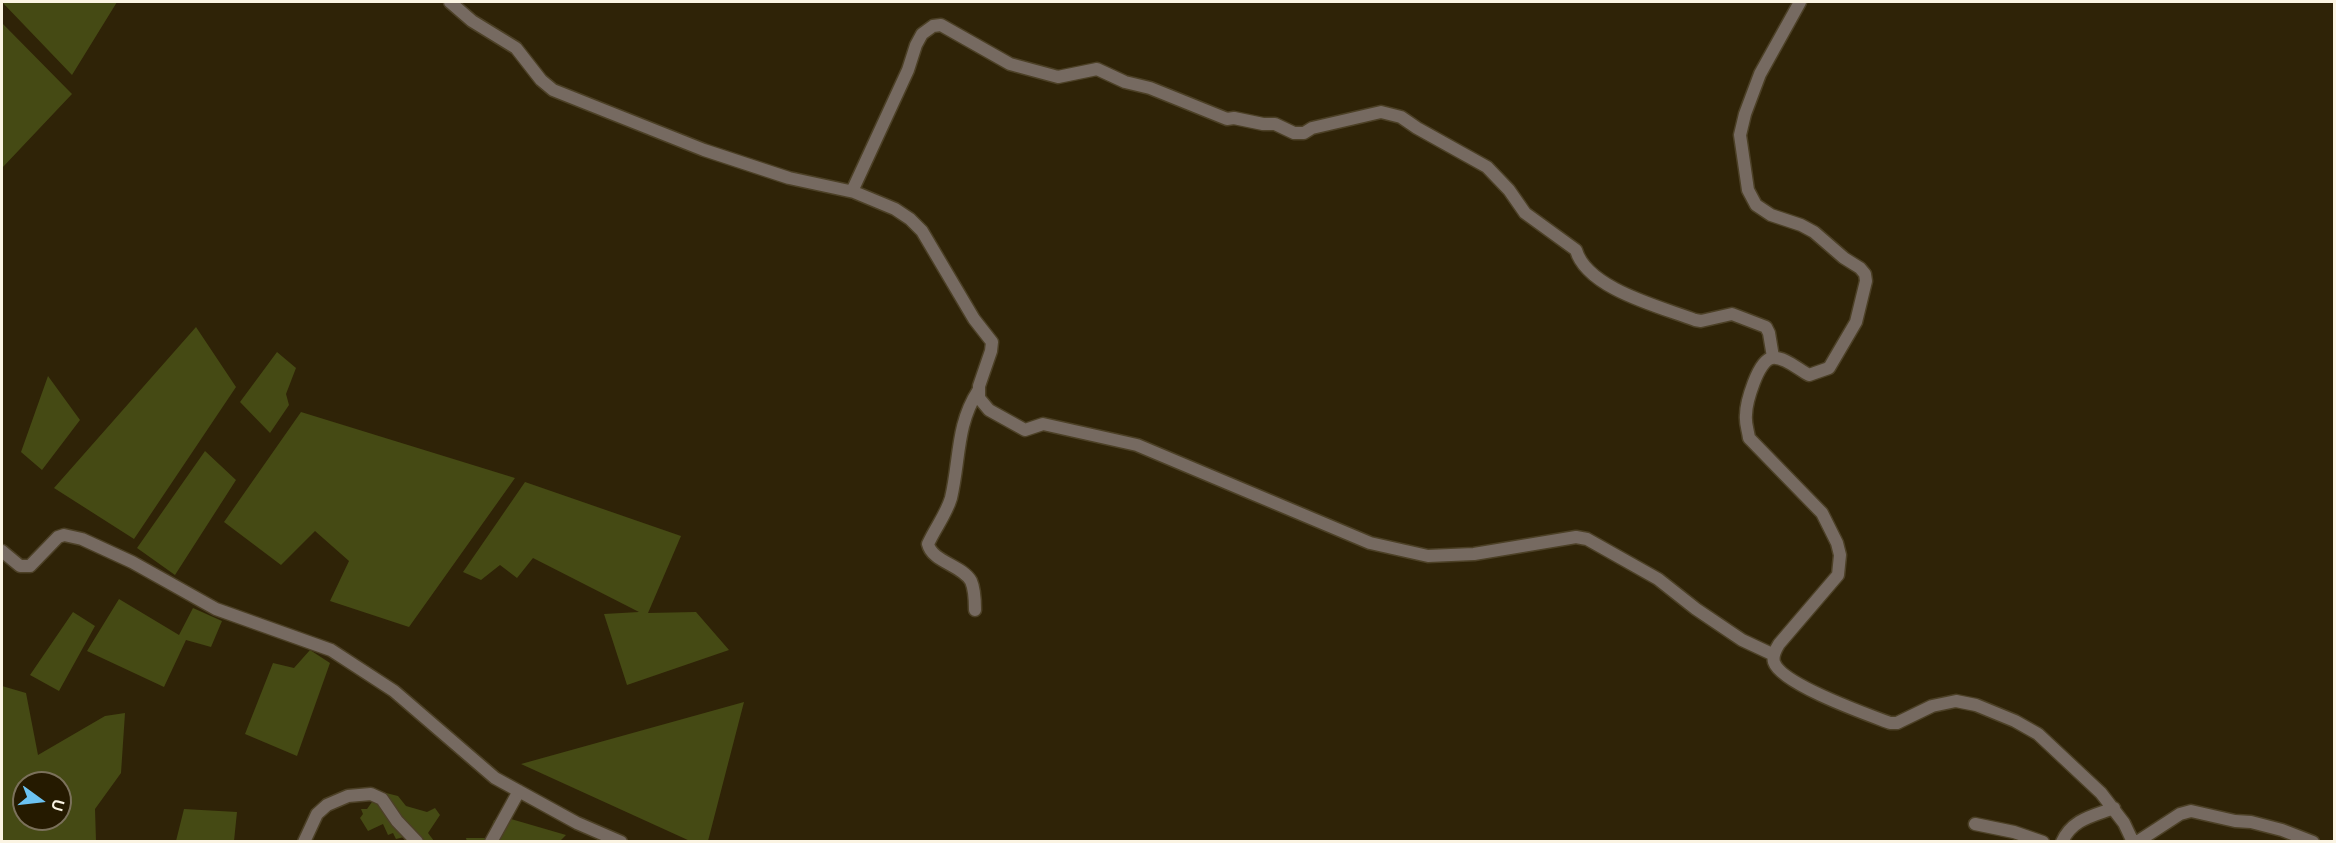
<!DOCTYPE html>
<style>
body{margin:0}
#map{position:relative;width:2336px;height:843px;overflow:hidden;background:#2f2307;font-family:Cabin,sans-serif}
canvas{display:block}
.frame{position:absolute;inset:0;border:3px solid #fbf4e3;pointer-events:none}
.north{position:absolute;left:12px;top:771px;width:60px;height:60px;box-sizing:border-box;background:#251a00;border:2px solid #7b715b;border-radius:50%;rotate:105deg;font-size:16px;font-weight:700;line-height:24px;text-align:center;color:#fbf4e3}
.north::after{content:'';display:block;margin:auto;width:21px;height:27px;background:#6cc3f2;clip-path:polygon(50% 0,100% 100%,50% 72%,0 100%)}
</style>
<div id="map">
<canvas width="2336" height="843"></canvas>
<div class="frame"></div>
<div class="north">U</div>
</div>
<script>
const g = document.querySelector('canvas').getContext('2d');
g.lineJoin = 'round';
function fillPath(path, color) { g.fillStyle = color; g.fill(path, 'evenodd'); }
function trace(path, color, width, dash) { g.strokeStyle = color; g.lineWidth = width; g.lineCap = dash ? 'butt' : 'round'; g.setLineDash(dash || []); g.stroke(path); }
fillPath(new Path2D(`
 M2,2H117L72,75Z
 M2,23L72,94L2,168Z
 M196,327L236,387L134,539L54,488Z
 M277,352L296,368L286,394L289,405L270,433L240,402Z
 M48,376L80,420L42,470L21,452Z
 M301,412L515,478L409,627L330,601L349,561L315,531L281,565L224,522Z
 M205,451L236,480L175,575L137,548Z
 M525,482L681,536L648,613L696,612L729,650L627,685L604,614L639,612L533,558L517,578L500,565L481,580L463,572Z
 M119,599L179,635L193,608L222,621L211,647L186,640L164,687L87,651Z
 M73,612L95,626L59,691L30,675Z
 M310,650L330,663L297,756L245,734L273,663L294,668Z
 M2,686L26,693L38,755L105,716L125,713L121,773L95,809L96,841H2ZM24,783H60V819H24Z
 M744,702L708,841H690L521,764Z
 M386,793L398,796L406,806L427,812L435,808L440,815L428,833L434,841H419L392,813Z
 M372,796L414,841H405L404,837L396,839L393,833L388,835L383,824L368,831L360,818L363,814L361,809H367L372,802Z
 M184,809L237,812L234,841H176Z
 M511,819L566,835L559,842H467L466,838H487L494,820Z`), '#454a14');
const minor = new Path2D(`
 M450,2L472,21L516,48L541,80L553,90L704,150L789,178L854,192L895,209L910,219L922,231L974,319L992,342L991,351L979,386V398L989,410L1025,430L1043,424L1137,445L1370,543L1428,556L1474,554L1576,537L1587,539L1658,579L1696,609L1742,640L1774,655
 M1800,2L1760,74L1745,114L1740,135L1748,190L1756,205L1771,215L1801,225L1814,232L1844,258L1860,268L1865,274L1866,281L1856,322L1829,368L1809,375C1799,370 1784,356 1772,358C1758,360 1746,403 1746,415C1745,423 1748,430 1749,438L1822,513L1837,543L1840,555L1838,575L1779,644C1776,649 1772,655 1774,662C1781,684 1866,714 1890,723H1897L1932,706L1956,701L1976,705L2015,721L2038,734L2101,793L2124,823L2133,842
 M854,192V187L908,70L916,45L922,34L933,26L941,25L1010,64L1058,77L1097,69L1125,82L1150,88L1227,119L1234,118L1263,124H1275L1294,133H1304L1312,128L1381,112L1401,117L1417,128L1487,167L1509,190L1525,213L1576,250C1587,289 1661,307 1695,320L1701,321L1732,314L1766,327L1769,333L1773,357
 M2,551L20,566H30L58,537L64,535L82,539L132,562L216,609L331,650L394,691L495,778L577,823L621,842
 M975,610C975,601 975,590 971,581C962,565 932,562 928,544C935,528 946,515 951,498C960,460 956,425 978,391
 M1975,824L2014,832L2043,842
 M304,842L317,814L327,805L348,796L371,794L382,799L397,821L417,842
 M491,842L519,791
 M2062,842C2072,819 2093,816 2114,808
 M2137,842L2180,814L2191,811L2235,821L2251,822L2282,830L2313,842`);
trace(minor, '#4c4026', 15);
trace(minor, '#766a61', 12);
</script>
